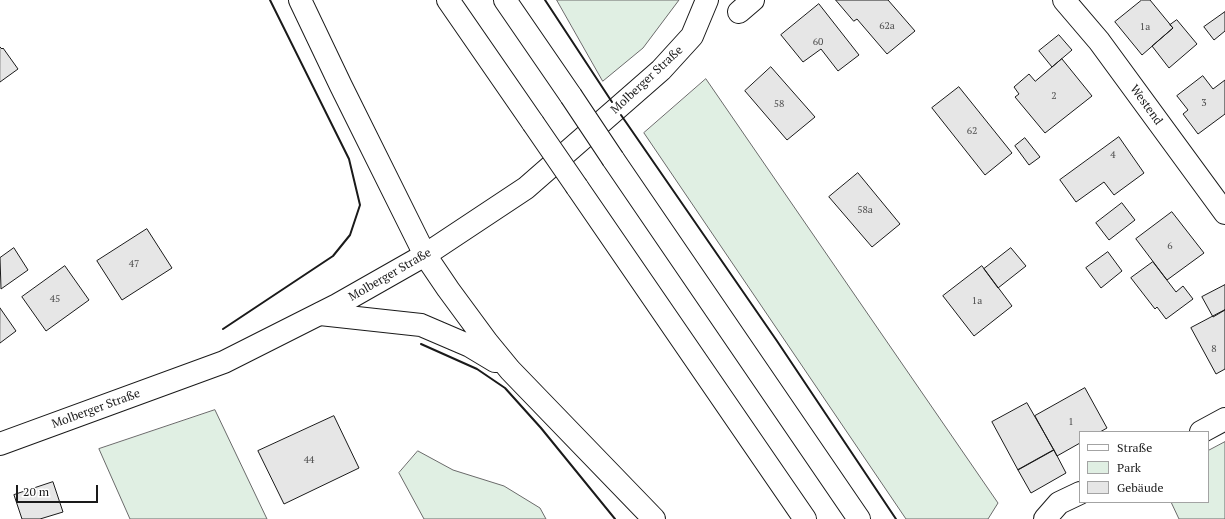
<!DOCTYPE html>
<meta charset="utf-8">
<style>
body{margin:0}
#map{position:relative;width:1225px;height:519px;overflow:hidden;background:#fff;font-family:"PT Serif",serif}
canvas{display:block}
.legend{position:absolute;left:1079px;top:431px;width:130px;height:72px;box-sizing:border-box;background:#fff;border:1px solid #a3a3a3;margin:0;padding:5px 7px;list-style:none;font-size:12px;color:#1a1a1a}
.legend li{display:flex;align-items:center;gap:8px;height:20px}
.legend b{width:20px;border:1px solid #a3a3a3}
.scale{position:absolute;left:16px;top:485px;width:82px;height:18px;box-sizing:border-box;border:2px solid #1a1a1a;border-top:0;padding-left:5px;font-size:12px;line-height:14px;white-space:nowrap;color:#1a1a1a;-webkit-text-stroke:3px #fff;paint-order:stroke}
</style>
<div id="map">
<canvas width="1225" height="519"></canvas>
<ul class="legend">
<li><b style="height:5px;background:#fff"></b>Straße</li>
<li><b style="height:11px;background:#e0efe3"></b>Park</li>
<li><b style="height:11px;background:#e6e6e6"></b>Gebäude</li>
</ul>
<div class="scale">20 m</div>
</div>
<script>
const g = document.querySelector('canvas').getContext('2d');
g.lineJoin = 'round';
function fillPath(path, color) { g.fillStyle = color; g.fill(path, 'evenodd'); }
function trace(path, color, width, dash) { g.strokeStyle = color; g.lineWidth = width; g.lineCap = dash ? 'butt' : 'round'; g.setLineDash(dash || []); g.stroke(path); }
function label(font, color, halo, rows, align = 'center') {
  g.font = font + ' "PT Serif",serif'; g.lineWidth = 3; g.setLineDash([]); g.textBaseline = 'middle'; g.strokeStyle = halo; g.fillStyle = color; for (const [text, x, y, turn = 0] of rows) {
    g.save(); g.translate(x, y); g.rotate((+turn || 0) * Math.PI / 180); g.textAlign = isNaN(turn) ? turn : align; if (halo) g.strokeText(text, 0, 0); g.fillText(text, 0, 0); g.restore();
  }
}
const green = new Path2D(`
 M557,0H679L643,48L603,81Z
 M706,79L998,503L988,519H906L644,133Z
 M215,410L267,519H130L99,449Z
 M1225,442V519H1179L1171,502H1208V451Z
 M418,451L453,470L504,486L540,508L546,519H424L399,473Z`);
fillPath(green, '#e0efe3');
trace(green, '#6a6a6a', 1);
const building = new Path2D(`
 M836,0H888L915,31L887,54L857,19L854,21Z
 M1142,0H1150L1173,28L1142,55L1115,22Z
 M819,4L859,55L838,71L821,49L803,62L781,35Z
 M1225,12V31L1214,40L1204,27Z
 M1177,20L1197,44L1169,68L1152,46L1173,28L1170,25Z
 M1059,35L1072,50L1052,67L1039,51Z
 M0,47L2,49L3,48L18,69L0,82Z
 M1062,59L1092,96L1045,133L1015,97L1019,94L1014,87L1029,74L1035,81Z
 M771,67L815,117L787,140L745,91Z
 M1203,76L1213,89L1225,80V114L1198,134L1183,114L1188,110L1177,96Z
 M959,87L1012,153L985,175L932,108Z
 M1119,137L1144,173L1114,195L1104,182L1076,202L1060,180Z
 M1025,138L1040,157L1029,165L1015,146Z
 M858,173L900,224L872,247L829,197Z
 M1122,203L1135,220L1109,240L1096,223Z
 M1172,212L1204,253L1167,280L1136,239Z
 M147,229L172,268L122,300L97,261Z
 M14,248L28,270L1,289L0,258Z
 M1011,248L1026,266L998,288L984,269Z
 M1108,252L1122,271L1101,288L1086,268Z
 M1153,262L1176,292L1183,286L1193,299L1166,319L1157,307L1155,309L1131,278Z
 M65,266L89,300L46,331L22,297Z
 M982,266L1012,306L974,336L943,296Z
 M1225,285V310L1213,317L1202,297Z
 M0,308L16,331L0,343Z
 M1225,310V369L1216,374L1191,328Z
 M1085,388L1107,428L1100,432H1080V443L1057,456L1035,416Z
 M1027,403L1054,450L1018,470L992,422Z
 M334,416L359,468L284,504L258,451Z
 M1054,450L1066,473L1031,493L1018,470Z
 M53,482L63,512L40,519H22L14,495Z`);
fillPath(building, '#e6e6e6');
trace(building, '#1a1a1a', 1);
const street = new Path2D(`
 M1064,0L1099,41L1225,213
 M739,12L753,0
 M1201,432L1225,419
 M1045,519L1059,503L1080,493`);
const secondary = new Path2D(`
 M0,444L224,362L337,305L425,255L526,188L661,70L692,36L707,0`);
const highway = new Path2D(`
 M300,0L341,86L425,255L448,289L487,342L510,370L654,519
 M448,0L533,123
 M505,0L571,96
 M613,159L859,519
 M577,187L805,519
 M320,314L421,325L470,346L495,361`);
trace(street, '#1a1a1a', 24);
trace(secondary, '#1a1a1a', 24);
trace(highway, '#1a1a1a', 24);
trace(street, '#fff', 22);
trace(secondary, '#fff', 22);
trace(highway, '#fff', 22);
const highwayBridge = new Path2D(`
 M571,96L613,159
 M533,123L577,187`);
trace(highwayBridge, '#1a1a1a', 24, []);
trace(highwayBridge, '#fff', 22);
trace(new Path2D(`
 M545,0L612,102
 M621,115L777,341L896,519
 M223,329L333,256L350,235L360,205L349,159L270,0
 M421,344L477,369L505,388L541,428L615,519`), '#1a1a1a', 2);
label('10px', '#4d4d4d', null, [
 ["62a",887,26],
 ["1a",1145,27],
 ["60",818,42],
 ["2",1054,96],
 ["3",1204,103],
 ["58",779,104],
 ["62",972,131],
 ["4",1113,155],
 ["58a",865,210],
 ["6",1170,246],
 ["47",134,264],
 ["45",55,299],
 ["1a",977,301],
 ["8",1214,349],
 ["1",1071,422],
 ["44",309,460]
]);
label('12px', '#1a1a1a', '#fff', [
 ["Molberger Straße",647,80,-43],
 ["Westend",1146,105,54],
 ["Molberger Straße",390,275,-30],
 ["Molberger Straße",96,409,-20]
]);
</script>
